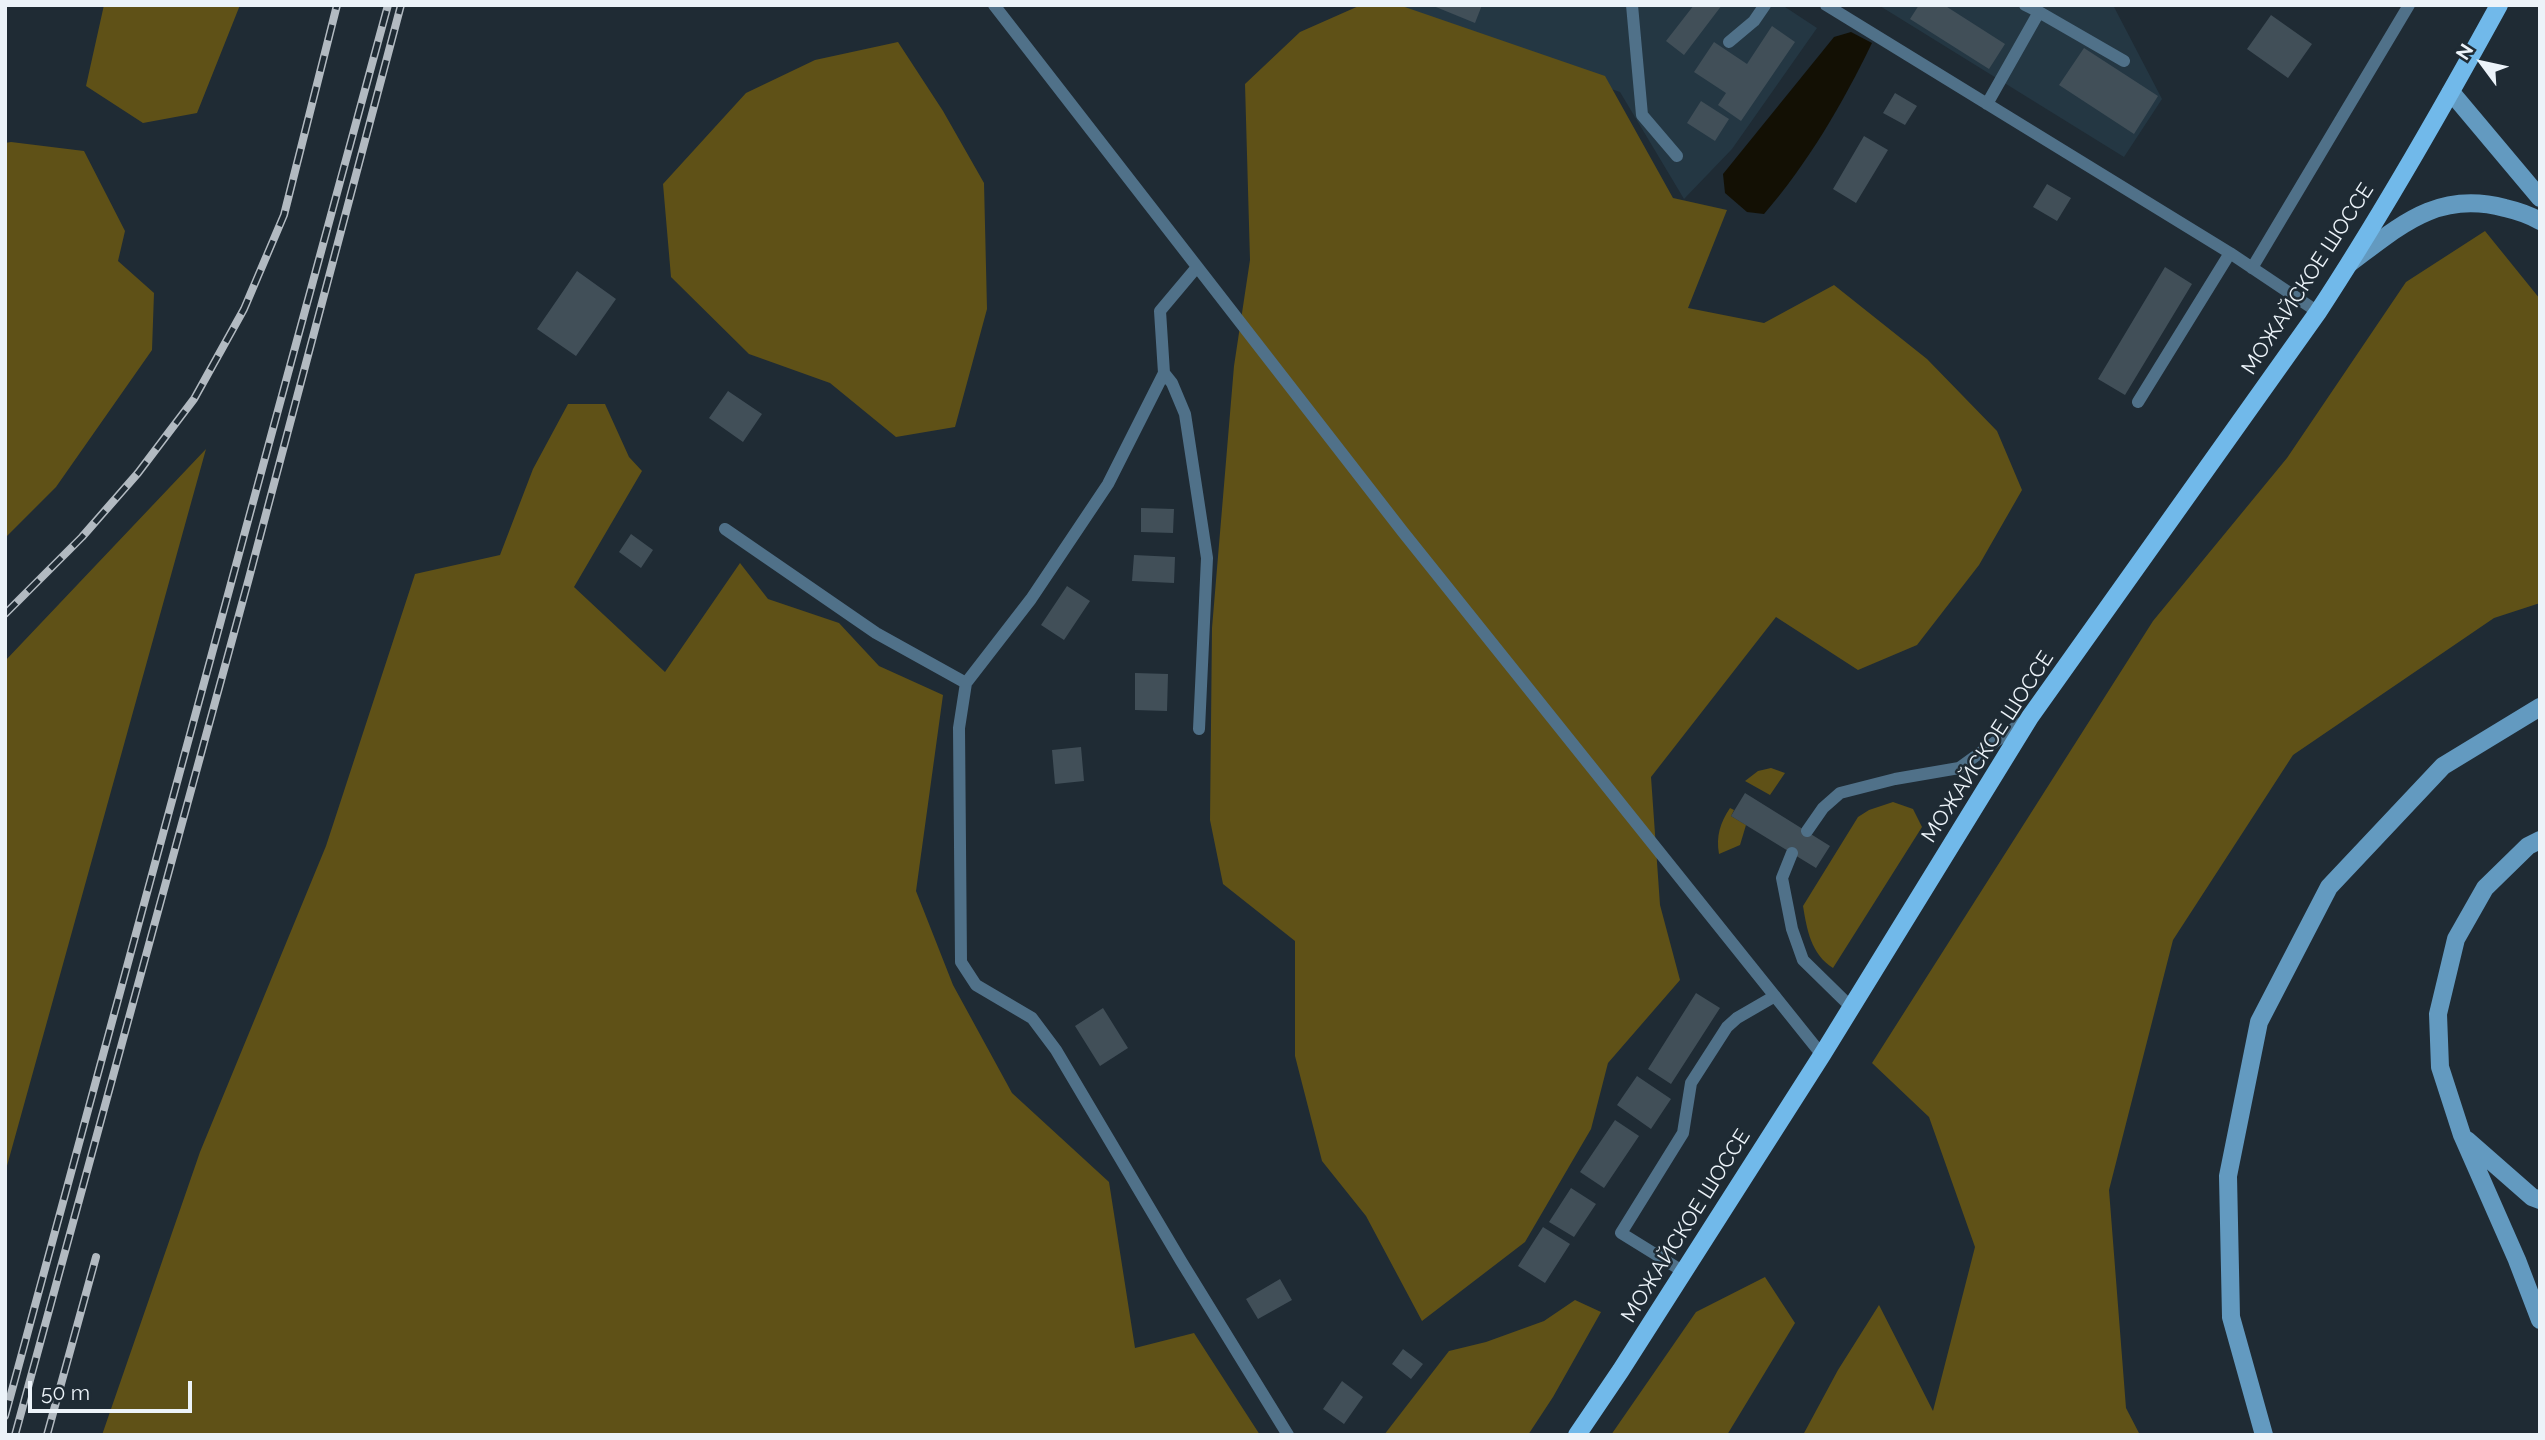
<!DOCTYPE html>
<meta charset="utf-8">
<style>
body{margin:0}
#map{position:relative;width:2545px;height:1440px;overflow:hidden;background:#1f2b34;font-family:Raleway,sans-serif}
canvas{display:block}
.frame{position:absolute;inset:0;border:7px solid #ecf3f9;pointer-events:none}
.north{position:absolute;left:2447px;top:28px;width:70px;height:70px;-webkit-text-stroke:5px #1f2b34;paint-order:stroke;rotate:303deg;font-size:19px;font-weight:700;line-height:28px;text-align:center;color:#ecf3f9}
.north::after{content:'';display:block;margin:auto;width:24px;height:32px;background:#ecf3f9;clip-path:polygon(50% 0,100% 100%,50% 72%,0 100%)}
.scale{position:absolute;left:28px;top:1381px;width:164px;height:32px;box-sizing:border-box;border:4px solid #ecf3f9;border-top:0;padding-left:9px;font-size:21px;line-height:24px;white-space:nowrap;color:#ecf3f9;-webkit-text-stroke:5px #1f2b34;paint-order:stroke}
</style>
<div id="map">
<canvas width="2545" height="1440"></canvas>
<div class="frame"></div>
<div class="north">N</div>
<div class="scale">50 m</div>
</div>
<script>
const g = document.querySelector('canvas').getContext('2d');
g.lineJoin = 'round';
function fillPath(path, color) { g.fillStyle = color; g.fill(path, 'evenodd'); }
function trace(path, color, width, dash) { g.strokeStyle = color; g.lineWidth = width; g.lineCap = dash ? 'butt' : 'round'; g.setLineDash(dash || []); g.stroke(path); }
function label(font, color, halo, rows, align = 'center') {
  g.font = font + ' Raleway,sans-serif'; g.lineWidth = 5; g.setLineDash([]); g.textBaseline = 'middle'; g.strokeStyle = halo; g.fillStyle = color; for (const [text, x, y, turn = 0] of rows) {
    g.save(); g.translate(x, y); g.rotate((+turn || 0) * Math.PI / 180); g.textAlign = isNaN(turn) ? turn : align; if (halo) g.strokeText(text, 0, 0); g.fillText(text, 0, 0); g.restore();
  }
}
fillPath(new Path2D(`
 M1364,5H1782L1817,28L1732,149L1684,199L1620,92Z
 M2113,5L2162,99L2124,157L1880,6Z`), '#243743');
fillPath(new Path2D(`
 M104,5H240L197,113L143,123L86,86Z
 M1361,5H1399L1605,76L1673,198L1727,210L1688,308L1764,323L1834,285L1927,359L1997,431L2022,490L1979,565L1917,645L1858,670L1776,617L1651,777L1660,905L1680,980L1608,1063L1591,1129L1525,1242L1422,1321L1366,1216L1322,1161L1295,1056V941L1223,884L1210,820L1212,628L1234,366L1250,260L1245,84L1300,32Z
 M898,42L943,111L984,183L987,309L955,427L896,437L830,383L749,354L671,277L663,184L746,93L815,60Z
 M11,142L84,151L125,231L118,261L154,293L152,350L56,487L5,538V143Z
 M2485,231L2540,299V603L2494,618L2293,755L2173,940L2109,1190L2126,1408L2140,1435H1803L1838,1370L1879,1305L1933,1411L1975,1247L1929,1117L1872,1063L2153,621L2287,458L2406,282Z
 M568,404H605L629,457L642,471L574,587L665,672L740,563L768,599L839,623L879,666L943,695L916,891L953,985L1012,1093L1109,1182L1135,1348L1194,1333L1260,1435H102L200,1152L326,846L415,574L500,555L533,469Z
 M206,449L5,1173V661Z
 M1771,768L1785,773L1770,795L1745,781L1758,771Z
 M1893,802L1913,809L1922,827L1833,968C1811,954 1807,930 1803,906L1858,817L1869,810Z
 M1730,808L1734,810L1731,816L1746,825L1740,845L1719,854C1716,836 1720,823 1730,808Z
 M1765,1277L1795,1323L1727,1435H1611L1696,1312Z
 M1575,1300L1601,1312L1553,1397L1528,1435H1384L1449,1351L1486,1342L1544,1321Z`), '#5f5117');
fillPath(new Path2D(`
 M1851,32L1872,43C1843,103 1808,163 1764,214L1747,212L1725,193L1723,174L1834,37Z`), '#131004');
fillPath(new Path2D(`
 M1431,5H1482L1475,23Z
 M1694,5H1722L1684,55L1666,41Z
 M1919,5H1944L2005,44L1989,69L1910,19Z
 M2271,15L2312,44L2288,78L2247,49Z
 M1772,26L1795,42L1741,121L1718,105L1726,93L1694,72L1714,42L1747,64Z
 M2084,48L2158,96L2134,134L2059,85Z
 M1895,93L1917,106L1905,125L1883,113Z
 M1701,101L1729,119L1715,141L1687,123Z
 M1864,136L1888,150L1856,203L1833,189Z
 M2047,184L2071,198L2057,221L2033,207Z
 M2165,267L2192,284L2125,395L2098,379Z
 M577,271L616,299L576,356L537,329Z
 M728,391L762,414L743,442L709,418Z
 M1141,508L1174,509L1173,533L1141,532Z
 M631,534L653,550L641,568L619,552Z
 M1134,555L1175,557L1174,583L1132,581Z
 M1067,586L1090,601L1064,640L1041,625Z
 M1135,673L1168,674L1167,711L1135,710Z
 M1081,747L1084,781L1055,784L1052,750Z
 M1745,793L1830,846L1816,868L1731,816Z
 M1696,993L1720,1008L1671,1084L1648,1069Z
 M1103,1008L1128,1048L1100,1066L1075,1026Z
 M1637,1076L1671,1099L1651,1129L1617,1105Z
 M1615,1120L1639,1136L1604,1188L1580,1172Z
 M1571,1188L1596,1204L1574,1237L1549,1222Z
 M1543,1227L1570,1244L1545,1283L1518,1266Z
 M1280,1279L1292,1300L1258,1319L1246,1299Z
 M1403,1349L1423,1364L1411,1379L1392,1364Z
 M1342,1381L1363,1397L1344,1424L1323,1409Z`), '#414f58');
trace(new Path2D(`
 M994,5L1403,532L1822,1055
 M1632,5L1642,115L1677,156
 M1826,5L2230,253L2318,312
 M2039,12L2124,61
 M1729,42L1754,21L1765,5
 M1987,104L2039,12L2025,5
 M1197,267L1160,311L1164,373L1108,484L1031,599L966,683L959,728L961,962L976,985L1032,1018L1056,1050L1181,1261L1288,1435
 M2252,268L2409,5
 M1164,373L1172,383L1185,414L1207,558L1199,729
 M2138,402L2230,253
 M725,529L876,633L966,683
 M1807,831L1823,808L1840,793L1895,779L1959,768L2024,721
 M1792,853L1782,878L1792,929L1803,960L1852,1008
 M1684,1272L1621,1233L1683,1133L1691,1083L1727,1027L1737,1018L1775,996`), '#507189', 12);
trace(new Path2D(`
 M2451,92L2540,198
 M2350,263C2401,225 2438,190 2505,208C2518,211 2528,214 2540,221
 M2540,840L2528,846L2485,888L2456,939L2438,1014L2440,1067L2462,1135L2517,1260L2540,1320
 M2467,1140L2532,1197L2540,1200
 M2264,1435L2231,1317L2228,1176L2259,1022L2329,887L2443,766L2540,707`), '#639ac0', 18);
trace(new Path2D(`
 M1577,1435L1621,1370L1822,1055L2030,717L2318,312C2383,213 2442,109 2499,5`), '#71b9ea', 18);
const rail = new Path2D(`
 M5,614L82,537L138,473L194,399L244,309L284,215L337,5
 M5,1416L388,5
 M15,1435L249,578L401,5
 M47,1435L96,1257`);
trace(rail, '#b2bac1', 8);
trace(rail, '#1f2b34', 5, [16]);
label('21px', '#ecf3f9', '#1f2b34', [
 ["МОЖАЙСКОЕ ШОССЕ",2308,279,-57],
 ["МОЖАЙСКОЕ ШОССЕ",1988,747,-57],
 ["МОЖАЙСКОЕ ШОССЕ",1686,1226,-58]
]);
</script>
